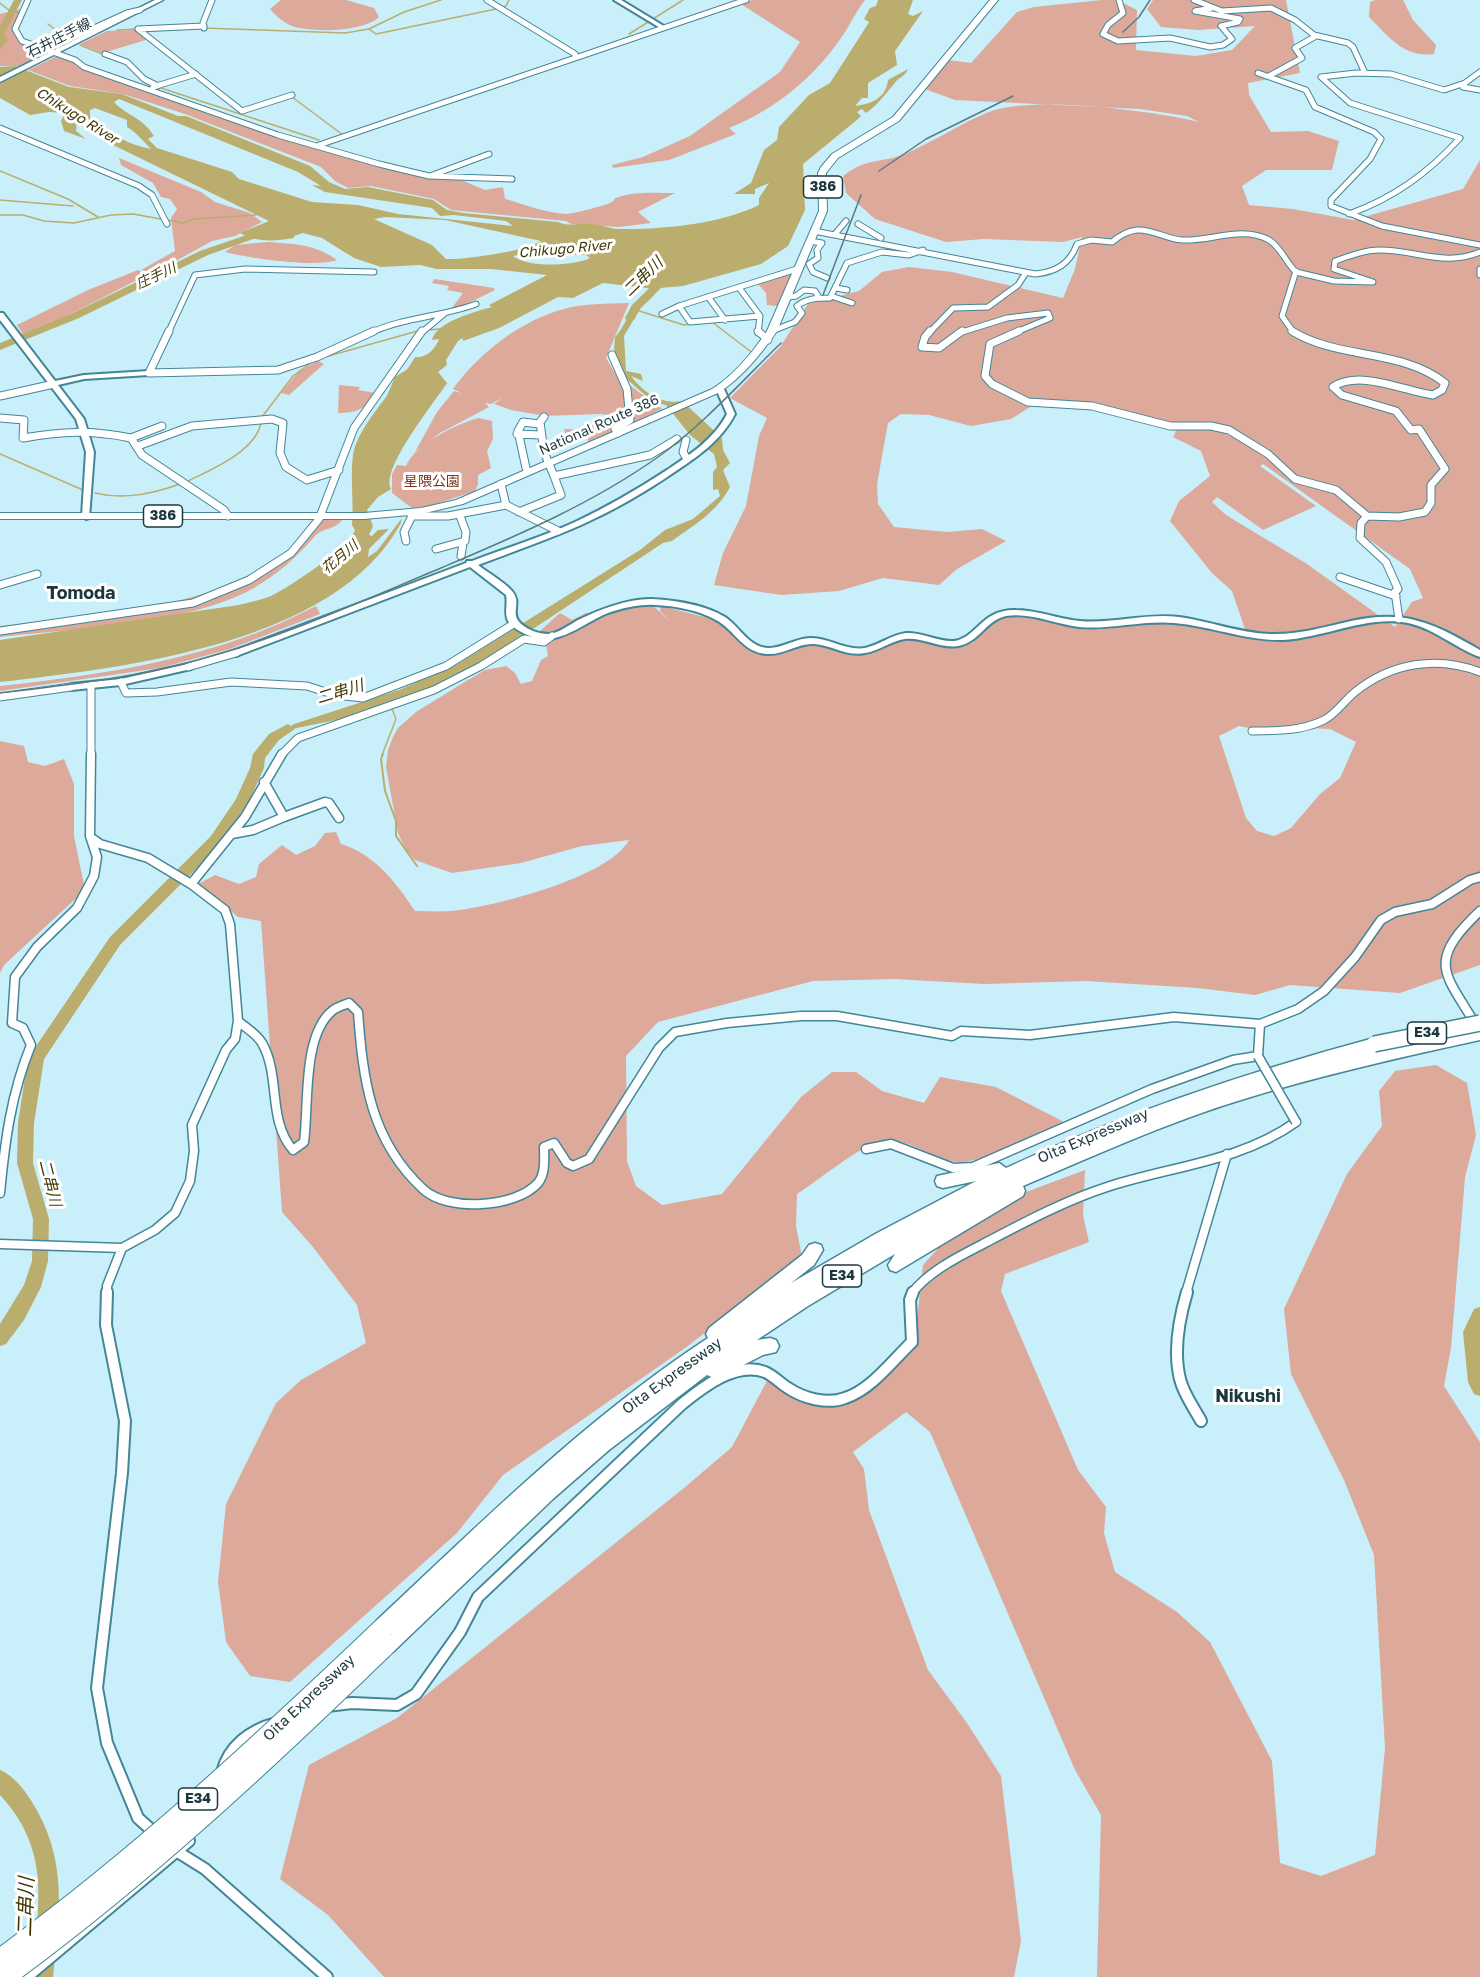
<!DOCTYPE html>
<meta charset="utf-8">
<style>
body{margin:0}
canvas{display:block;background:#c8effa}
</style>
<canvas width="1480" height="1977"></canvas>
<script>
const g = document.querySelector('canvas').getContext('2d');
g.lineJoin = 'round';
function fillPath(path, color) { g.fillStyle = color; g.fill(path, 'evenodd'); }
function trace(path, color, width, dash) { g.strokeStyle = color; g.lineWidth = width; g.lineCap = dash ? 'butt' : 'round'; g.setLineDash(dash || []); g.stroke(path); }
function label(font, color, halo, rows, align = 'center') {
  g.font = font + ' "Golos Text","Noto Sans JP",sans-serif'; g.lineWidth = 6; g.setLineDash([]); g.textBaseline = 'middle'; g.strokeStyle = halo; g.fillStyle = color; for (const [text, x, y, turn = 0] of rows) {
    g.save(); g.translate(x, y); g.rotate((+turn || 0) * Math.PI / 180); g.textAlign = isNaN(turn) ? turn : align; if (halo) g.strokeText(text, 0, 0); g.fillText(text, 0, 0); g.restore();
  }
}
fillPath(new Path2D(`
 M281,0H346L374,8L379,17C363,32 312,33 292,26C283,22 276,16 270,9Z
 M752,0H865C857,10 852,21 845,32C817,75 777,109 729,128L736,134L669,160L613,168L612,165L643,157L690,136L780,72L800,42L741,4Z
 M1102,0H1117L1137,10L1136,50L1196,56L1232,50L1255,26L1198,30L1161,27L1147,9L1153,0H1286L1300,73L1248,83L1249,95L1271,132L1308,131L1339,141L1332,170H1266L1242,186L1249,205L1293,209L1353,220L1463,189L1480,160V965L1400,993L1290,985L1255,995L1198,988L1086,981L984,984L894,979L813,981L658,1022L626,1056L627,1161L636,1186L662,1205L722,1194L801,1097L832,1072H856L882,1091L924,1103L940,1077L996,1087L1064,1122C1035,1135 993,1159 962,1162C936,1164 906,1133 878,1142C859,1147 816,1182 797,1194L796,1226L802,1257L688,1346L503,1475L457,1533L290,1682L250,1676L226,1642L218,1582L226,1504L276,1403L301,1380L366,1343L357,1305L313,1247L282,1212L261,921L238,917L198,884L215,875L239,884L256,877L259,864L282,845L296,855L315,846L325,833L336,832L341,844C374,854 395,881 415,911C427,911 440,912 452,911C493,907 610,877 629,840L582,846L521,863L452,873L415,860L406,850L398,833L386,767L388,750L393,737L398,728L416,712L458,686L485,670L506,666L515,673L521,684L532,681L541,660L548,656L546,644C579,626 613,605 651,604L672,623L660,611L661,606L720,621L754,652L773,653L800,645H819L851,654H868L899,640L916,638L950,646L972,643L988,622L1009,615L1080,626L1165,622L1247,635L1232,591L1212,573L1170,521L1179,501L1210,476L1201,451L1173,437L1178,427C1219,427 1231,435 1266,454L1269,449L1219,425L1171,422L1076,402L1041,400L1011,419L971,426L929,415L901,414L888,423L877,484L878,504L894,527L947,532L982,529L1006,541L957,569L939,585L883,578L839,591L781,595L714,585L723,553L746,506L759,436L767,418L730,398L780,347L808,304L859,291L882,272L909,267L952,272L1063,298L1075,269L1082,237L1063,242L984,239L946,242L875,219L846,193L843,176C869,156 882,164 907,153C935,141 961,123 989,112C1032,95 1153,111 1199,122L1187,116L1140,109L955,100L925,89L948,60L971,63L1017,12L1034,7ZM1263,464L1410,569L1423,598L1412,602L1395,627L1307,564L1226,515L1212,502L1217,497L1263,530L1316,506L1260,466ZM1239,726L1263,731L1286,727L1330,729L1356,742L1340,778L1320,794L1291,828L1274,836L1257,831L1246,818L1219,736Z
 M1375,0H1403L1413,20L1436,45L1434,54C1404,58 1389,37 1369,17L1370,2Z
 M20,9C7,41 17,43 47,53L20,66H0V14Z
 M136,30L149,39L103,53L80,44L107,31Z
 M57,56L365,162L429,178L461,180L485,190L503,187L505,199C524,204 548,214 568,214C575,213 608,205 612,202C617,198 612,199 619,197C636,191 657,193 675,193L638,212L651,223L619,227L571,224L566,221L451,210L434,199L371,186L348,188L335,181L321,167L185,114L123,94L70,86L28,70Z
 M119,158L201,192L215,202L250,213L262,222L235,236L212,241L154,273L141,270L175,251L171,218L177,209L170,199L161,197L153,183L121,165Z
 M268,242C294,244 315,244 337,260C317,268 248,258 225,252L235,245Z
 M138,270L147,275L63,318L23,334L17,325L88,290Z
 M789,273L792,274L779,306L767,305L766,293L758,284Z
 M434,279L494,288L495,290L454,310L452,308L463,293L447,290L449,286L432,283Z
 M629,303L606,358L625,390L627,417L600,414L545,416L511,410L494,404L502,398L491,404L485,403L489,407L440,433L415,452L437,412L454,391L462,393L453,389C478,354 521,320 564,309C584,303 608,304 629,303Z
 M318,361L324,364L289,395L281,393L299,371Z
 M628,384L662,409L632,423Z
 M339,385L360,387L358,390L375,393C367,409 356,413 338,413Z
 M604,417L626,419L613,432L589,442L587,437L567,439L564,429L587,430L588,425L604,426Z
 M479,418L492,421L493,439L487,451L491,468L478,475V484L475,491L430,506L412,508L392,493V474L397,465L406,466C415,444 458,423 479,418Z
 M312,520H342C335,530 322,528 315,536C297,557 277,575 252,589C189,624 73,629 0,637V626C83,615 233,609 293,546C300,539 306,528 312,520Z
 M316,606L320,614L230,649L160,668L0,691V686C110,674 217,658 316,606Z
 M560,613L572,620L586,613L590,616L558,631L541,634L540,631Z
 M0,741L24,746L28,762L45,766L64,759L74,784V836L85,890L4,965L0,973Z
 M1436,1065L1467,1083L1476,1135L1465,1177L1451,1348L1444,1386L1480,1442V1977H1097L1101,1815L1075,1770L930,1432L906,1412L853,1452L864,1469L869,1510L928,1670L967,1723L1001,1776L1021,1941L1014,1977H384L328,1915L280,1879L309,1765L397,1718L684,1488L732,1447L768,1379L797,1401L845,1404L914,1347L923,1265L942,1244L1010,1198L1085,1170L1083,1215L1089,1242L1005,1274L1001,1291L1078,1470L1106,1507L1104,1533L1115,1572L1177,1612L1210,1642L1272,1761L1280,1863L1321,1876L1375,1855L1385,1748L1374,1555L1344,1480L1291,1374L1284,1309L1347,1174L1382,1126L1379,1091L1395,1071Z`), '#dda99a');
fillPath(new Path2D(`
 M878,0H913L908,14L913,16L923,11L895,51L897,65L868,83V98H862L855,106C870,104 886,99 888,80L908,69C905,77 898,77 894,84C885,94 878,105 866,113L862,109L857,112L861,116L858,119L803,164L805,210L788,246L761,264L683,286L659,288C652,299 641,307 631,314L634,319L624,336L626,371L641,374L643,381L631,376C643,392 661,405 682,401L722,438L723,450L730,463L723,470L730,487C717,512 694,525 672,541L663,543L483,662L426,691L350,717L292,729L273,742L270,740L294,724L399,690L456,665L640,550L665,530L693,519L720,496L718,489L713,490V472L717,467L714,454L690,435L666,405L653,402L622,375L614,350L615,337C626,326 635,297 648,291L642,297L640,306L656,292L655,289L603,283L573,298L558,297L499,328L463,341V338L458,341L446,360L447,365L438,372L447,383C435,402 380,469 391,489L378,497L367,510L373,526L369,535L372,536L378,530L389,529L369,549L368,557L377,551L402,518L401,523C336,644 123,668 0,682V640L239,605C249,602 261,600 271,596C287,589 351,546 355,530L352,525C354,502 350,478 353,455C357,426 400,384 415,357C426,359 436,348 439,339L432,340C436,322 474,312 492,307L489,305L547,275L491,269H437L420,265L381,267L354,258L322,238L303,233L294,236V238C275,241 257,243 240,233L269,221L113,145L77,119L76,131L86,139L64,131L61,121L65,113L49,112L30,115L0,98V67L15,66L69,87L122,94L178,116H186L310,166L329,182L345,189L368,187L433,200L447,210L463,213L558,222C568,227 578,223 590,224C599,224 608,228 617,229C660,230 721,224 759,205V198L769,183L755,189V194H734L751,183L764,150L777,140L779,127L809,95L830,83L866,27L869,22L864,19L870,8L876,6ZM119,99L298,172L321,186L312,185L325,192L432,208L440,216L454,215L506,221L513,226L398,214L358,205L312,202L239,179L232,172L157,148L148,139L154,136C141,116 127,116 114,102ZM95,108L127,120V127C137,133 143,141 151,149C128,145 108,132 90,118V110ZM385,217L445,220L541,241C527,251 464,260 446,259L432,245L374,219ZM533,252L586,255L590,258C574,266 527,268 513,256Z`), '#bbad6d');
trace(new Path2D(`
 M0,3L10,11L19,13
 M48,24L66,38
 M204,28L345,33L369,29L404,12L441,0
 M54,29L78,32
 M369,29L376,34L381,33L496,9L506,6L509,0
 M117,30L136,29
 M629,34L683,0
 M80,45L105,55
 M158,87L319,140
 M292,97L343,135
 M0,171L68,199L98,217
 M0,200L73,206
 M0,215H23L44,221L74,223L111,215L133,214L183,223L194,219L256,215
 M636,310L684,325L691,324
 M712,322L750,351
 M428,330L440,329
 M325,357L421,330
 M262,417L293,376L312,362
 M0,454L83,490
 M186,482C210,470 255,452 261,423
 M95,493C124,500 152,494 180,484
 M382,755L396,719L392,709`), '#bbad6d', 1.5);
trace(new Path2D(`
 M383,754L381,759L385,791L396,821V836L417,866`), '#bbad6d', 2);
fillPath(new Path2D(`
 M14,0H22L4,34L8,40L0,49V26Z
 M267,228L270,229V233L208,255L79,318L0,350V343L71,314L200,251Z
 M664,274L673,276L640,309L634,320H626L625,318L632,305Z
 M424,359L428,360V364L404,381L394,405H386L384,403L395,377Z
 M288,724L295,729L279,740L265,758L264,768L249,801L221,844L120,945L44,1059L34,1123L33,1163L49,1219L48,1261L41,1287L24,1320L6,1344L0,1346V1324L24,1285L32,1261L33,1219L17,1163L18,1123L28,1058L110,937L211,836L236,799L250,768L253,754L269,734Z
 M1480,1307V1396L1474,1394L1468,1382L1463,1332L1474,1309Z
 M0,1770C13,1775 25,1790 32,1802C68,1859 60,1914 53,1977H31C39,1907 52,1851 0,1795Z`), '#bbad6d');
const minorFar3 = new Path2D(`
 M28,0L15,29L22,41L75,60L84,67L278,135L379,164L429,176L512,179
 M487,0L575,54
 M1119,0L1123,13L1108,25L1103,34L1118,41L1170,38L1210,47L1223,45L1232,39L1221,26L1238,22L1240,19L1195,11L1212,8
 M1194,0L1222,11L1271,8L1295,20L1314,35L1348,43L1353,47L1365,73
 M204,28L203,23L212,0
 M138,29L242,111L292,95
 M138,29L204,26
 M55,46L127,13L140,10
 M105,54L127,62L144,79L158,86
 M1258,73L1306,90L1315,107L1374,132L1381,139L1370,159L1331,200V206L1382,226L1480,245
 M1269,76L1302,58L1295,48L1316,36
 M153,87L196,74
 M1463,87L1480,90
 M0,128L139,186L152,195L167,224
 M319,145L746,0
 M430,176L489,154
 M1349,214C1394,198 1428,173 1460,138L1350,103L1321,77L1356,73L1391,74L1444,90L1465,83L1480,72
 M858,224L881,238
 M814,231L1035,274C1056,272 1070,264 1077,244L1091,240L1112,242C1119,236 1127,231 1137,230C1153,229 1166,239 1182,240C1210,242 1242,225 1269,240C1281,247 1286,263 1296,272L1334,281L1373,282L1334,269L1335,261C1349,256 1365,250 1380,250C1416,250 1445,267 1480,252
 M835,234L846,221
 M810,241L822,243L817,250L818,258L809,264L813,272L827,278
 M1480,269V275
 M836,288L847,290
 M740,289L760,316L758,333
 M831,296L852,303
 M788,297L796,296L804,290L815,291L818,296
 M709,298L725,320
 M679,306L690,322L760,316
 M662,314L679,306L800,268
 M772,331L795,322L802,313L797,306C807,298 818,298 830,298L847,263L882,252L909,255L923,250
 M168,333L195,275L245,269L374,272
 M370,333C404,317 441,317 476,304
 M421,333L445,313
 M929,333L953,308L988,307L1018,285L1025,274
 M959,333L1007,318L1048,313L1050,318L1014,333
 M1294,333L1282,316L1296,271`);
const minorFar2 = new Path2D(`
 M169,331L149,373L278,370L317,357L374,331
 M758,331L768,340
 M930,331L925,337L922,347L939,348L962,331
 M1019,331L990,344L985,376L992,384L1028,402L1092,406L1170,426H1211L1229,430L1268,454L1295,479L1336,490L1367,516L1399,517L1425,512L1431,503V485L1445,469L1419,429L1411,430L1396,411L1342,395L1333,387C1359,369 1404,391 1433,395L1442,390L1445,383C1400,348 1339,360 1292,331
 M612,355L627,389L630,420L615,429L618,433
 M0,396L54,384
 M544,417L540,422L544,452L554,476L650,455L677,439
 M0,418L24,420L23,438C64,431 90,430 131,438L142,455L224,510L228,516
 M517,434L540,435
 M131,438L162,426
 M686,440L683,452L687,459
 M138,446L192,426L272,419L283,423L280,453L286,467L307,480L339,470
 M526,468L518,431L523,422L539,424
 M501,484L506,505
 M519,512L561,495L554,476
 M410,513L412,516H448L506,505L558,531
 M1367,516L1361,523L1360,538L1386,562L1398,589L1395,592L1399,619
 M406,541L404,532L412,516
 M436,549L465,541L466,532L460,516
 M461,556L463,543
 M1340,577L1396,596
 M0,585L37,574
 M0,631L193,603L249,580L291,553L319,519L354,428L422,331
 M188,667L236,653
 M121,682L126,693L157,692L231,682L307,686L335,695L363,698L446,666L515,623
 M0,697L71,687
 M1252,731C1276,731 1302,731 1324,720C1336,714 1345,700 1355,692C1391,663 1437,655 1480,672
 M91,755V685
 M281,755L298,738L434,690L481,666L524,639L544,642L552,636`);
const minorFar1 = new Path2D(`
 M264,782L284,817L325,802L329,803L339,818
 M232,834L253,830L284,817
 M191,884L245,817L282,754
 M1480,911C1423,965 1447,974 1480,1032
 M238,1021C246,1028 257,1034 262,1043C281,1076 267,1120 293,1150L304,1142C309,1106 302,1036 332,1011C336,1007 344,1005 349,1003L358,1012C363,1079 370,1140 423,1189C447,1212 516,1208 538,1183C546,1173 544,1158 544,1147L554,1143L567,1163L573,1166L589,1159L659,1048L675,1032L727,1023L801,1016H837L952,1036L961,1031L1030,1035L1174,1017L1260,1024L1298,1009L1324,991L1355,957L1381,920L1395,912L1432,904L1470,880L1480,877
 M866,1149L891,1144L953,1168L973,1167L1152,1089L1233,1060L1258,1056L1260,1024
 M0,1193C5,1141 11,1094 31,1045L23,1028L12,1023L15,977L37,947L77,908L94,876L97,857L90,836L91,754
 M0,1244L122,1248L155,1230L175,1213L190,1181L194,1151L192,1125L226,1050L235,1039L238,1021L230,924L225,910L191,884L148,858L100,844L93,839
 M107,1293V1286L122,1248
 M912,1293C929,1271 958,1257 983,1244C1023,1223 1064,1201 1107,1187C1171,1166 1240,1162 1296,1122
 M1186,1293L1227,1154`);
const minor = new Path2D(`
 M107,1292L106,1325L125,1421L122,1473L97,1688L107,1743L138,1818L157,1835
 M1187,1292C1179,1319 1173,1351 1180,1379C1183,1393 1194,1408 1201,1421
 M327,1706L352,1703L397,1705L416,1694L460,1632L478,1597L682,1404C703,1387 736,1361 765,1372C774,1376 780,1383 788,1388C803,1398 827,1405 845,1398C871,1390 893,1360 912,1342L910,1300L913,1292
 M222,1772C229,1746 250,1730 276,1723
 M173,1849L205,1869L327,1977
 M27,1977L189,1841`);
const tertiary = new Path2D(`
 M614,0H621L667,28L662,29Z
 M0,313H3L55,381L84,375L149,371L153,373L149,375L84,379L58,385L84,419L94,452L89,518L86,519L82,516L86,452L76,419L0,320Z
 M717,387L724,389L735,414C721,441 697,457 673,473C644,493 612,511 581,525C547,540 512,552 478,565C488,573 503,581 512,591C525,606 502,617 533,631C538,633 543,634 549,634C559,633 569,625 578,620C601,609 626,599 651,599C675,600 705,605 725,617C740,627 749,648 769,648C783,648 796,638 811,638C830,638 846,651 865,648C879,645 891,635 906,633C922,632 938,642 954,641C977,638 981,609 1016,610C1038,610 1058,619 1080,621C1113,624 1146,613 1179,617C1209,621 1239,633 1270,634C1298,635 1324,627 1351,621C1406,609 1433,623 1480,650V657C1455,648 1435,629 1408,623C1366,615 1325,638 1283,640C1246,641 1211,626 1174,623C1142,620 1110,630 1079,627C1055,624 1030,612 1006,616C987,620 980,640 962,645C943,651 925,637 905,639C891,641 879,651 865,653C847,657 832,645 814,644C798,643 784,655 767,654C743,653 735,630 716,620C698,610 675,606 655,605C639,604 623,608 608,613C579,625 558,649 525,634C519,631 512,627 508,621C504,613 508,604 506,595L470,567L239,655L236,656L232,653L233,651L466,563L467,561H472C506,548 542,537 575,522C607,507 638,489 667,470C691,454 714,439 727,414L716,389Z
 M188,664L192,667L191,669L121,685L71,690L66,687L71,684L121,679Z`);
const secondary = new Path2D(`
 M155,0H163L0,82V77Z`);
const trunk = new Path2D(`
 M990,0H998L899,121L838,158L826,173L827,211L777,331C762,353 741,379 718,393L463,504L421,514L364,519H0V513H364L421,508L456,500L712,389C733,376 753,352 767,331L819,211L818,173L821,167L832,154L893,117Z`);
const motorway = new Path2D(`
 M1480,1028V1040C1401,1057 1322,1075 1244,1099C1168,1122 1096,1155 1023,1186L1025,1191L1023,1196L896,1272L890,1270L888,1265L895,1254L808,1306L757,1340L770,1338L776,1340L779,1346L776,1352L763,1355L716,1379L707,1375L609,1450L554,1498L394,1651L387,1654L380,1651L377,1644L382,1636L377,1634L374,1627L377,1620C483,1521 586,1418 708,1338L706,1334L709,1328L802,1255L809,1245L815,1243L821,1245L823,1250L814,1265L791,1283L877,1233L976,1181L943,1188L937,1186L935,1181L937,1176L999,1163L1006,1168C1125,1113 1248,1072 1374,1038L1379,1040L1382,1044L1375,1050Z`);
trace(minorFar3, '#438697', 7);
trace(minorFar2, '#438697', 9);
trace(minorFar1, '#438697', 11);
trace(minor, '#438697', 14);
trace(tertiary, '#438697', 4);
trace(secondary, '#438697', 3);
trace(trunk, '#438697', 2);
trace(motorway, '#438697', 3);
trace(minorFar3, '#fff', 5);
trace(minorFar2, '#fff', 7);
trace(minorFar1, '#fff', 8);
trace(minor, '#fff', 10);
fillPath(tertiary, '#fff');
fillPath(secondary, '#fff');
fillPath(trunk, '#fff');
fillPath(motorway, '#fff');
trace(new Path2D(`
 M1123,32L1139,17L1150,0
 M879,171L926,139L1013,96
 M823,295L861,195
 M0,693C67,685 135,678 201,659C283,637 362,601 441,568C516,536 592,504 658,457C704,424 741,382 781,343`), '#5b7b83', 1.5);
const minorBridge = new Path2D(`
 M1258,1056L1296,1122`);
const motorwayBridgeFar1 = new Path2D(`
 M1374,1044L1480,1023`);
const motorwayBridge = new Path2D(`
 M0,1959C138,1859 261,1744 384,1627
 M5,1977C142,1877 265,1762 387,1644`);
trace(minorBridge, '#438697', 11, []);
trace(motorwayBridgeFar1, '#438697', 18, []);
trace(motorwayBridge, '#438697', 22, []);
trace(minorBridge, '#fff', 8);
trace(motorwayBridgeFar1, '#fff', 15);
trace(motorwayBridge, '#fff', 20);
label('14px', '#1c383f', '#fff', [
 ["石井庄手線",59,38,-27],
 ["National Route 386",599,425,-24]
]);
label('italic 14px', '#423702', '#fff', [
 ["Chikugo River",77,116,32],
 ["Chikugo River",565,249,-5],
 ["庄手川",156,276,-25],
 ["花月川",340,557,-40]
]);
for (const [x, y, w] of [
 [823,187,39],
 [163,516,39],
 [1427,1033,39],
 [842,1276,39],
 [198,1799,39]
]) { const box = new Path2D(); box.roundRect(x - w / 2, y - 11, w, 22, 4.5); g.fillStyle = '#fff'; g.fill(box); trace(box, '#1c383f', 1.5); }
label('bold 14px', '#1c383f', null, [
 ["386",823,187],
 ["386",163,516],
 ["E34",1427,1033],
 ["E34",842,1276],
 ["E34",198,1799]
]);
label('14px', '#7e3019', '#fff', [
 ["星隈公園",432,482]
]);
label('15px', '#1c383f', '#fff', [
 ["Oita Expressway",1093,1136,-23],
 ["Oita Expressway",672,1376,-36],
 ["Oita Expressway",309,1698,-43]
]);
label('italic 16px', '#423702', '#fff', [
 ["二串川",643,277,-44],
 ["二串川",340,692,-17],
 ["二串川",50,1183,76]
]);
label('bold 18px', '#1c383f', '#fff', [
 ["Tomoda",81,593],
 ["Nikushi",1248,1396]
]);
label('italic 20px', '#423702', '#fff', [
 ["二串川",26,1907,-88]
]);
</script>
